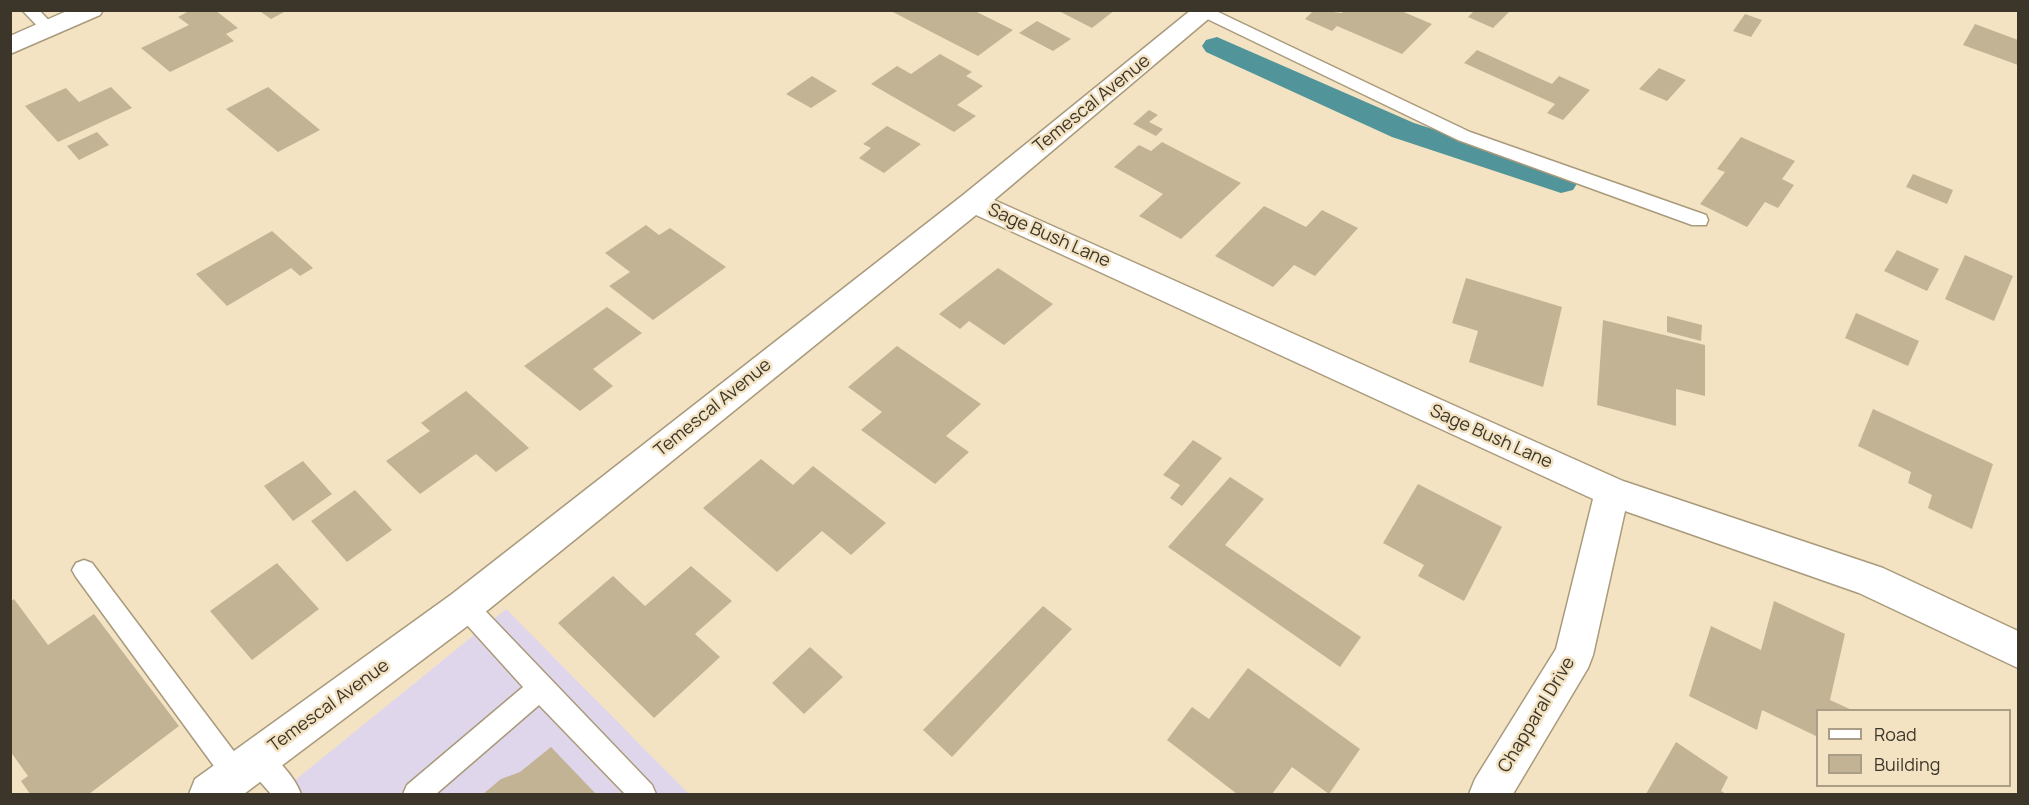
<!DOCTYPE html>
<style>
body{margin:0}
#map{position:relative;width:2029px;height:805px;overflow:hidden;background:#f3e3c3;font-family:Manrope,sans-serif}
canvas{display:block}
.frame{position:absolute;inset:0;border:12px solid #3c362a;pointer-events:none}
.legend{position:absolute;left:1816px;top:709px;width:195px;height:78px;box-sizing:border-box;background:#f3e3c3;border:2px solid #aa9e86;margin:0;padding:8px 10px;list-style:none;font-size:18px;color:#3c362a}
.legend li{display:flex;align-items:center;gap:12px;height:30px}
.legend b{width:30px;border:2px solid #aa9e86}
</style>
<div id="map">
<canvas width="2029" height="805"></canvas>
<div class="frame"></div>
<ul class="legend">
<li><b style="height:8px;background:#fff"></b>Road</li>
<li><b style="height:16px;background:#c3b395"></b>Building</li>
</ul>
</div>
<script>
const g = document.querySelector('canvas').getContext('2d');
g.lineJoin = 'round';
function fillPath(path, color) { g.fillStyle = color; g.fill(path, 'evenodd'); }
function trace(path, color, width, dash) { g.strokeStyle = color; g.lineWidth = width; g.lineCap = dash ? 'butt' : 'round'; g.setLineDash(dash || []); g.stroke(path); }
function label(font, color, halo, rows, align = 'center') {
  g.font = font + ' Manrope,sans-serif'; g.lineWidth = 5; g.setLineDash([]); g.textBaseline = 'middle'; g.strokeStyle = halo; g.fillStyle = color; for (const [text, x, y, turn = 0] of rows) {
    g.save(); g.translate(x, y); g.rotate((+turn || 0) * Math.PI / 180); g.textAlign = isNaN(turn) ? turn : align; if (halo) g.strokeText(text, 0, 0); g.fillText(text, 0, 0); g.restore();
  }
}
fillPath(new Path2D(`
 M506,609L689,794H278Z`), '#e0d6eb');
fillPath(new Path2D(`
 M1217,37L1414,123L1573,174L1578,182L1573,190L1561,193L1392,137L1206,52L1202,46L1206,40Z`), '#51949a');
fillPath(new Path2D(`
 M191,10H215L238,28L226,34L234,41L170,72L141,48L189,25L178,17Z
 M264,10H288L271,19L261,12Z
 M889,10H973L1013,30L978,56Z
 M1057,10H1115L1092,28Z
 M1314,10L1342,13L1344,10H1399L1432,24L1402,54L1337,26L1332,31L1305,19Z
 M1475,10H1511L1493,28L1468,17Z
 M1745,14L1762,20L1751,37L1733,31Z
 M1037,21L1071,39L1053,51L1019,33Z
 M1975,24L2018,40V65L1963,45Z
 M1477,50L1552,84L1559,76L1590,90L1563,120L1547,113L1555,104L1464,63Z
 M940,54L972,72L966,76L983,86L957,105L976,116L954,132L871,84L897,66L911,74Z
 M1659,68L1686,80L1667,101L1639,89Z
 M812,76L837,91L811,108L786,94Z
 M111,87L132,108L58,142L25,106L66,88L79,102Z
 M268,87L320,130L278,152L226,109Z
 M1149,110L1158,115L1149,122L1163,129L1156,136L1133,124Z
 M887,126L921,144L884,173L859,158L871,148L863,144Z
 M97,132L109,145L79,160L67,146Z
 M1741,137L1795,161L1782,179L1794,185L1778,208L1765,202L1747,227L1700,204L1725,172L1717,169Z
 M1162,142L1241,183L1181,239L1139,216L1163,194L1114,167L1139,145L1151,151Z
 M1913,174L1953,190L1947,204L1906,187Z
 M1264,206L1306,227L1322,210L1358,228L1315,276L1294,265L1273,287L1215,256Z
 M646,225L659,235L670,228L726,267L653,320L609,286L630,272L605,253Z
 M272,231L313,268L300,276L291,268L227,306L196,274Z
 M1897,250L1939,269L1927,291L1884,271Z
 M1965,255L2013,276L1994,321L1945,299Z
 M998,268L1053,304L1004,345L969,321L960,329L939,314Z
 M1466,278L1562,307L1543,387L1469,362L1478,331L1452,323Z
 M607,307L642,333L593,369L613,386L580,411L524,366Z
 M1856,313L1919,341L1908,366L1845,338Z
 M1667,316L1702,325L1701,341L1667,332Z
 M1603,320L1705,345V396L1676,389V426L1597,405Z
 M897,346L981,404L946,436L969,452L935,484L861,430L882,412L848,387Z
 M466,391L529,448L496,472L476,454L420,494L386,461L430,431L421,423Z
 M1873,409L1993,464L1972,529L1928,508L1932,495L1908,483L1911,472L1858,446Z
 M1193,440L1222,458L1182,506L1170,498L1180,485L1163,475Z
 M761,459L793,485L813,466L886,523L851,555L822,531L777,572L703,508Z
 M303,461L332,494L293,521L264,486Z
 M1230,477L1264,499L1225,545L1361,637L1340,667L1168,547Z
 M1418,484L1502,527L1464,601L1418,576L1424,565L1383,543Z
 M355,490L392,530L347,562L311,521Z
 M277,563L319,609L252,660L210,611Z
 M691,566L732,601L695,634L720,657L654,718L558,623L613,576L645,606Z
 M14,599L48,645L94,614L179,726L89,794H30L21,781L28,776L10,751V602Z
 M1774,601L1845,634L1830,700L1852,710H1818V737L1762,710L1757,730L1689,696L1711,626L1761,650Z
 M1043,606L1072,629L952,757L923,730Z
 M810,647L843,677L804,714L772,683Z
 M1248,668L1360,749L1329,794L1292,767L1272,794H1237L1167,740L1192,707L1209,719Z
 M1676,742L1728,777L1721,791L1726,794H1646Z
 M551,747L596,794H483L501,779L520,772Z`), '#c3b395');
const lane = new Path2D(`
 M22,10H39L57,29L55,32H43Z
 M1198,10H1214L1470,132L1706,215L1708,220L1706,225H1692L1458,140L1199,15Z
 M84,560L92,563L245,766L249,775L245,784L236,788L227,784L76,577L72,570L76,563Z
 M465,595L473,598L652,785L656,794H625L539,705L436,794H403L407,785L523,687L457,614L453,606L457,598Z
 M257,746C274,753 295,777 301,794H271L248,768L244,759L248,750Z`);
const street = new Path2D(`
 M69,10H103L100,15L10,54V36Z
 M1191,10H1219L994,200L1623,481L1883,568L2018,631V668L1859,593L1625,511L1593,655L1588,668L1513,794H1469L1475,779L1556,649L1593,499L976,215L478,618L244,794H189L195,779L452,594L963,195Z`);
trace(lane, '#a99a7c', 3);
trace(street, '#a99a7c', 3);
fillPath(lane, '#fff');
fillPath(street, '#fff');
label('18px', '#3c362a', '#f3e3c3', [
 ["Temescal Avenue",1092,104,-39],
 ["Sage Bush Lane",1049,236,24],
 ["Temescal Avenue",713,408,-39],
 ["Sage Bush Lane",1491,437,24],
 ["Temescal Avenue",329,706,-36],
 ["Chapparal Drive",1537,715,-59]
]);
</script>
